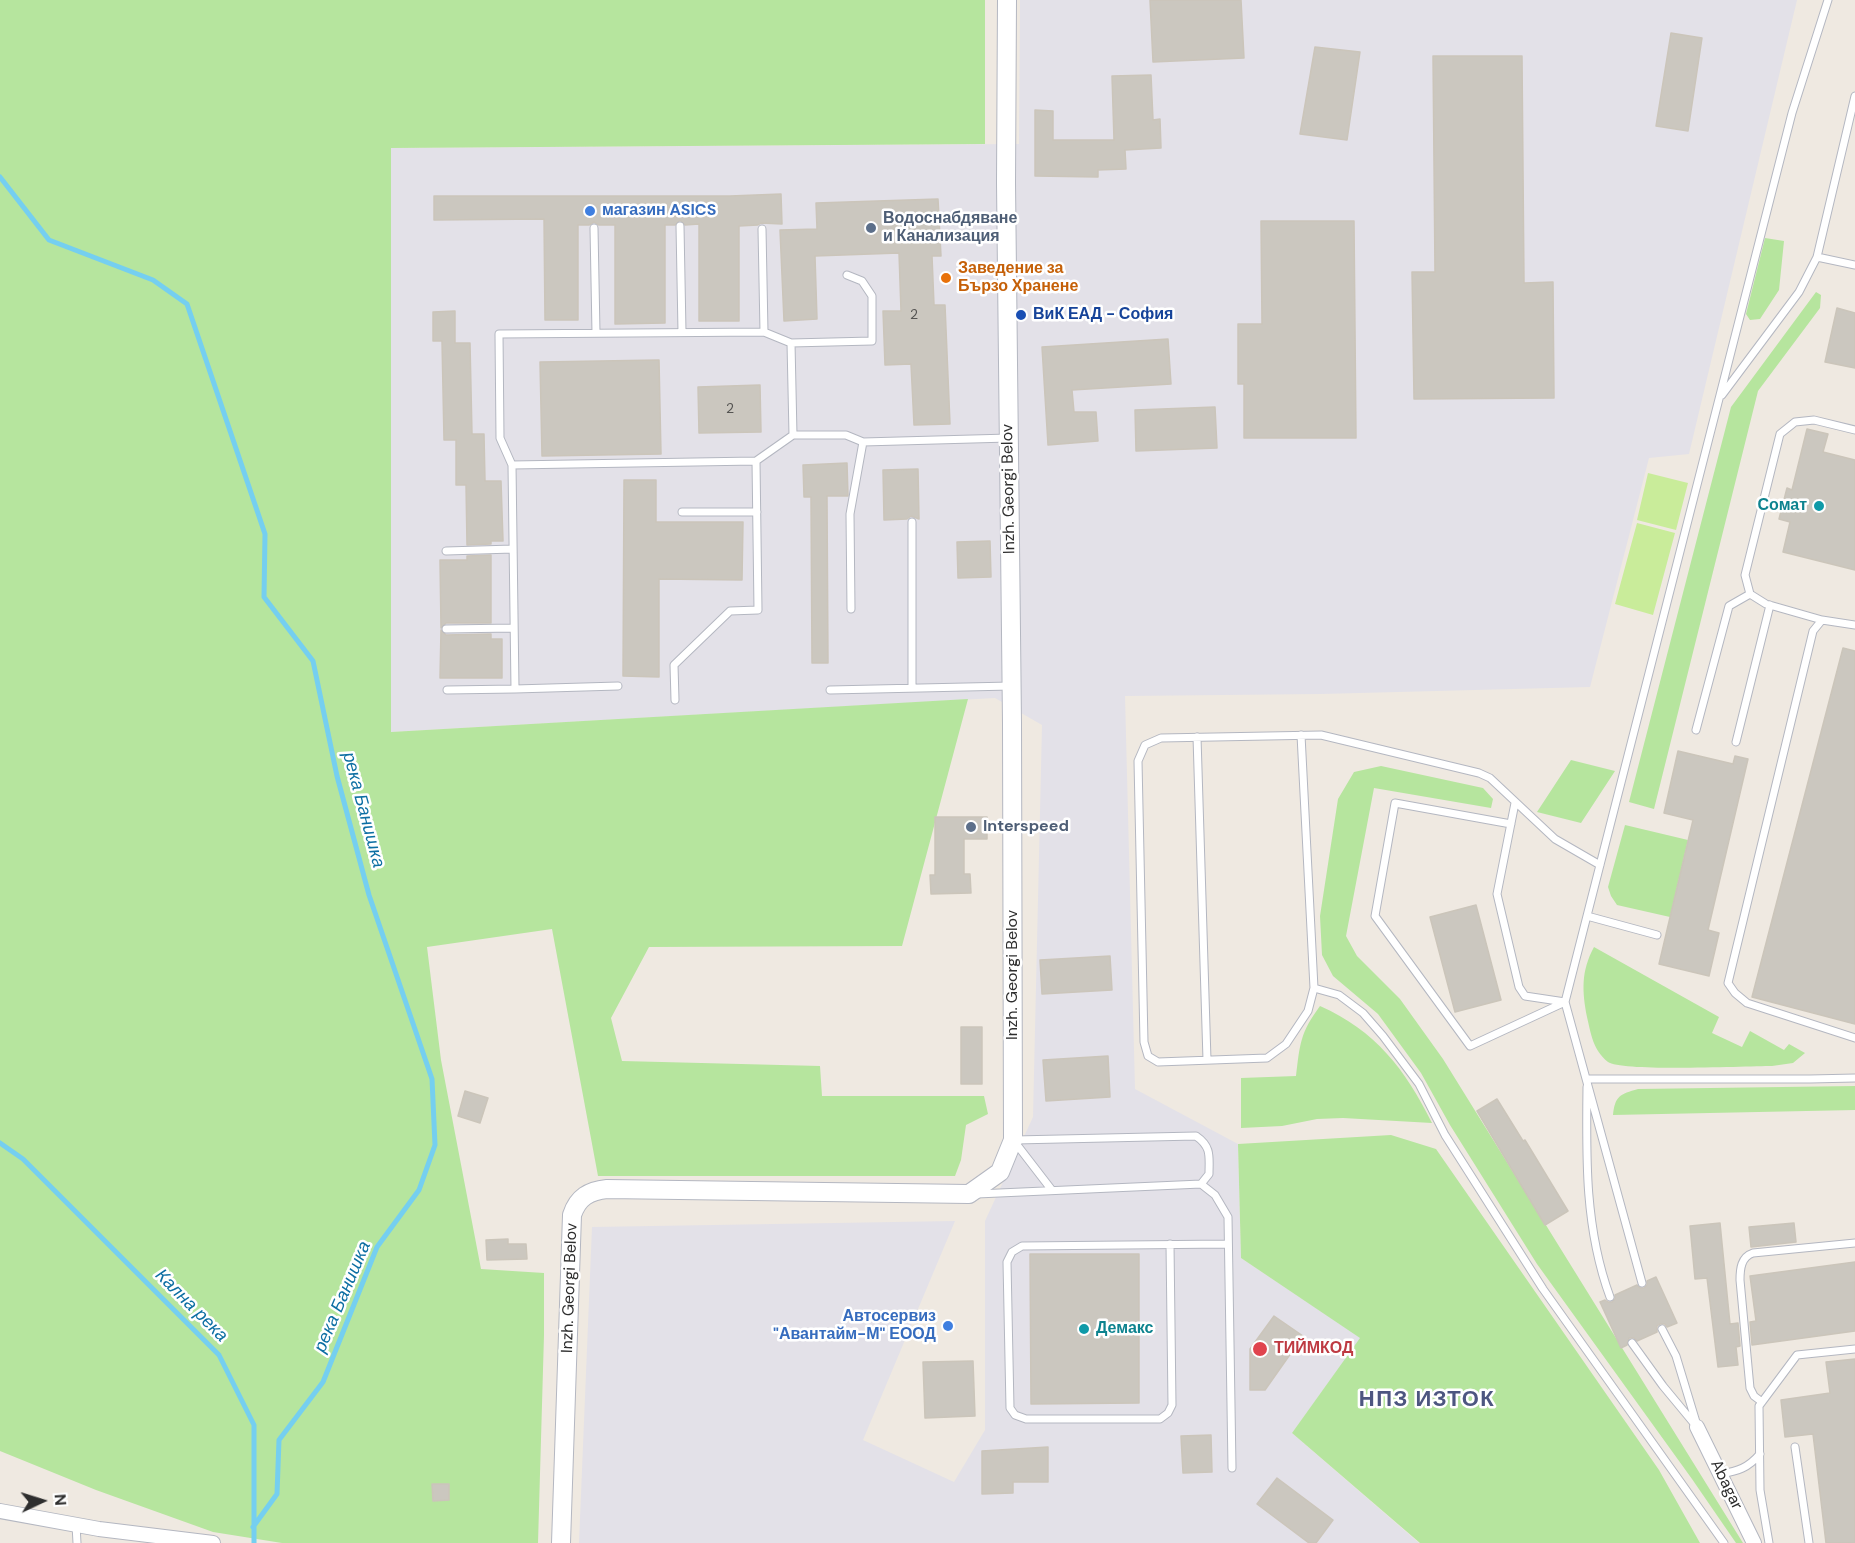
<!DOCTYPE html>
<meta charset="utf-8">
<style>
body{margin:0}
#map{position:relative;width:1855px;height:1543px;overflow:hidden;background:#efe9e1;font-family:"DM Sans",sans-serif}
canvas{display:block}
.north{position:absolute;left:12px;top:1471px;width:60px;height:60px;-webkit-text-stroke:4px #fff;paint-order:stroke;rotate:86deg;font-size:16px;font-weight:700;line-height:24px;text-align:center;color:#2e2e2e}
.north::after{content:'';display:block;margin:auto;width:21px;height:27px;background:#2e2e2e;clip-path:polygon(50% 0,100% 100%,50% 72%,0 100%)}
</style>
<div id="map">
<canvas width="1855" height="1543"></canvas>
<div class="north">N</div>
</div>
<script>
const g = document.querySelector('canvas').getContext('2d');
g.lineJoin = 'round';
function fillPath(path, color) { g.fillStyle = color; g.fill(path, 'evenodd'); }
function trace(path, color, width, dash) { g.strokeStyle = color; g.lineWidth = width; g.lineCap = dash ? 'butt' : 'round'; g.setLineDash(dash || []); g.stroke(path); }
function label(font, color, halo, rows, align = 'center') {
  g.font = font + ' "DM Sans",sans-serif'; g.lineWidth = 5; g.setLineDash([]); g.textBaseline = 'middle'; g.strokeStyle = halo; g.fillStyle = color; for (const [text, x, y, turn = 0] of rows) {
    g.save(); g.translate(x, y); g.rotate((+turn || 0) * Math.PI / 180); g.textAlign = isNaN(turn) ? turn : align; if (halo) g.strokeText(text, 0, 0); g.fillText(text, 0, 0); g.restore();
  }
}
fillPath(new Path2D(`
 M1020,0H1797L1689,454L1649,458L1590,687L1321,694L1125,696L1135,1089L1238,1144L1241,1258L1361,1338L1292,1433L1419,1543H579L592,1227L955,1221L863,1440L954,1482L985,1430V1221L1033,1117L1042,725L995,698L391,732V148L1019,144Z`), '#e3e1e8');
fillPath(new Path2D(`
 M0,0H985V144L391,148V732L968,699L902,946L649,947L611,1018L622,1061L820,1066L822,1096H984L988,1114L966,1125L961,1160L955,1176H598L552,929L427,947L441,1060L481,1269L544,1273V1335L538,1543H282L213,1532L96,1490L0,1451Z
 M1765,238L1784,241L1779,290L1760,319L1750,320L1746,314Z
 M1816,292L1821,295L1820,308L1758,391L1654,809L1629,802L1731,407Z
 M1571,760L1615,771L1581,823L1537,812Z
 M1381,766L1483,788L1493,799L1491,808L1374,788L1346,936L1357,956L1400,999L1443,1059L1743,1543H1736L1692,1479L1537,1264L1450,1125L1421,1073L1378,1014L1333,976L1322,955L1320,916L1338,799L1354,772Z
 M1625,825L1688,840L1670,917L1617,905L1611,896L1608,887Z
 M1594,947L1719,1017L1712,1033L1742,1047L1750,1031L1784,1050L1789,1044L1805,1053L1793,1063L1772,1066C1746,1066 1622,1072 1608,1062C1593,1050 1591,1034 1587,1017C1582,991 1581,971 1594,947Z
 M1320,1006C1376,1031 1405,1069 1432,1123L1343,1118L1317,1119L1282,1126L1241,1128V1078L1296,1076C1300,1044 1300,1033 1320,1006Z
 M1855,1086V1110L1613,1115C1615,1096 1620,1094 1638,1089Z
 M1391,1135L1436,1149L1659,1470L1700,1543H1420L1292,1433L1360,1338L1241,1258L1238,1144Z`), '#b6e59e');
fillPath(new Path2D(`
 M1648,473L1688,483L1676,530L1637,520Z
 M1637,523L1675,533L1653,615L1615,604Z`), '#c9ec9a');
trace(new Path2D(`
 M0,177L49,240L153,280L187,304L265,534L264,597L313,661L337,776L369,895L432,1079L435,1145L419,1190L377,1247L323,1382L279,1440L277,1494L253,1527
 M0,1143L23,1159L219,1355L254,1425V1543`), '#75cff0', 5);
const building = new Path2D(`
 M1150,0H1241L1244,58L1153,62Z
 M1671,33L1702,38L1688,131L1656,126Z
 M1315,47L1360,52L1347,140L1300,134Z
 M1433,56H1522L1524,283L1553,282L1554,398L1414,399L1412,272H1435Z
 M1151,75L1153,120L1160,119L1161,148L1125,150L1126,169L1098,170V177L1035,176V110L1053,111V140H1114L1112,76Z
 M781,194L782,224L761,223L758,225L739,226V321H699V224L685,225L680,220L675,225H665V323L615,324V225H599L594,222L589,225H578V320H545L544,219L434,220V196H730Z
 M938,199L941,256H932L934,305H945L950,424L914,425L911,364L885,365L883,311H901L899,253L815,256L817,319L784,321L780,230L817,229L816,203Z
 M1261,221H1354L1356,438H1244V384H1238V324H1262Z
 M1837,308L1855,313V368L1825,362Z
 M455,311V343H470L472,434H484L485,481H501L503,541H491V544L467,545L466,485H456V440H444L442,341H433V312Z
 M1168,339L1171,384L1072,390L1074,412H1096L1098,441L1048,445L1042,347Z
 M659,360L661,454L542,456L540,362Z
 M760,385L761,432L699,433L698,387Z
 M1215,407L1217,448L1136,451L1135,410Z
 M1807,429L1828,434L1823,452L1855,460V570L1783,552L1790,522L1779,519L1787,488L1792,490Z
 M847,463L848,496H827L828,663H812L811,497H804L803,465Z
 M918,469L919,519L911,516L907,519L884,520L883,470Z
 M624,480H656V522H743L742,580L659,579V677L623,676Z
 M990,541L991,577L958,578L957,542Z
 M491,555V623H446L441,628L440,560H467V556Z
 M441,630L446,635L491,634V639H502V678H440Z
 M1843,648L1855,651V1024L1752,997Z
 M1678,751L1733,764L1735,756L1748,759L1708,930L1719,933L1709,976L1659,964L1693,820L1664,813Z
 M935,817H987V839H964V874H970L971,893L931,894L930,875H935Z
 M1476,905L1501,1000L1455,1012L1430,917Z
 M1110,956L1112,990L1042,994L1040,960Z
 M961,1027H982V1084H961Z
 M1108,1056L1110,1097L1046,1101L1043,1060Z
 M465,1091L488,1098L480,1123L458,1116Z
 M1497,1099L1523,1141L1525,1140L1568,1211L1545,1225L1477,1111Z
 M1720,1223L1730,1324L1738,1323L1740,1346L1736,1347L1738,1365L1718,1367L1707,1278L1695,1279L1690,1226Z
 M1794,1223L1796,1242L1751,1247L1749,1227Z
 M508,1239V1244H526L527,1259L487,1260L486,1240Z
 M1030,1254H1139V1403L1031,1404Z
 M1855,1262V1331L1752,1345L1750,1322L1756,1321L1750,1276Z
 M1656,1277L1677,1323L1667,1327L1665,1324H1660L1657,1326V1332L1637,1341L1634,1338H1629L1627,1345L1621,1348L1600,1302L1605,1300L1608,1302H1612L1615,1299V1295L1637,1285L1640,1288H1644L1647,1285V1281Z
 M1274,1316L1303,1336L1265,1390H1250V1349Z
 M1855,1359V1543H1826L1813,1434L1785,1437L1781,1400L1830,1393L1826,1362Z
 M973,1361L975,1416L925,1418L923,1362Z
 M1211,1435L1212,1472L1183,1473L1181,1436Z
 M1048,1447V1482H1013V1493L982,1494V1451Z
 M1277,1478L1333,1520L1316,1543H1309L1257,1504Z
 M432,1484H449V1500L433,1501Z`);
fillPath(building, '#cbc7bf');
trace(building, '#cbc5ba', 1.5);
const lane = new Path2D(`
 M680,226L682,332
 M594,228L596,333
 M762,229L764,332
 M1817,257L1855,265
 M791,343L872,341V296L862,281L847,275
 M1722,395L1799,292L1817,257L1855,96
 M512,465L500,438L499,334L764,332L791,343L793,435
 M682,512H757
 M912,522V688
 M446,551L513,549
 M851,609L850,514L863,442
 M1822,620L1766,604L1750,594L1745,575L1780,434L1795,422L1814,420L1855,430
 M1855,625L1822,620L1813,631L1728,983L1735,993L1747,1003L1855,1038
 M446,629L514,628
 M618,686L515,689L512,465L756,461L793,435H846L863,442L1009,438
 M447,690L515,689
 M830,690L1011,686
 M675,700L674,665L730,611L758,610L756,461
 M1696,730L1729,606L1750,594
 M1301,735L1314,988L1308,1011L1286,1044L1267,1058L1158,1062L1148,1056L1144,1042L1138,761L1145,745L1161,738L1321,735L1479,773L1490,778L1555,839L1600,865
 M1197,737L1207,1060
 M1736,742L1770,605
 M1515,803L1497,894L1519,987L1525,996L1565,1002
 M1511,824L1395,803L1375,916L1470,1046L1565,1002
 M1587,916L1657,935
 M1314,988L1339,995L1363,1013L1383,1036L1419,1084L1445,1135L1543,1289L1724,1543
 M1587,1079H1810L1855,1078
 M1587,1087C1586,1159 1585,1229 1610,1297
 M1015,1140L1196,1136C1212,1147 1209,1157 1209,1174L1201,1184
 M1014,1141L1051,1189
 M977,1194L1201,1184L1215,1195L1228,1217L1232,1468
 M1170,1244L1172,1405L1168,1413L1160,1419H1026L1015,1415L1010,1408L1007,1262L1012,1252L1022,1246L1228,1244
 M1642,1283L1565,1002L1792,113L1828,0
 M1662,1329L1676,1356L1696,1422
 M1632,1343L1663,1386L1697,1427
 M1762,1402L1754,1396L1750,1388L1740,1280C1740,1269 1741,1257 1753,1253L1855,1243
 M1795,1447L1809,1543
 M1721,1474C1738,1471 1748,1468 1760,1454
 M76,1525L77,1543
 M1769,1543L1760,1490L1759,1406L1797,1355L1855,1349`);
const street = new Path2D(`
 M1697,1427L1754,1543
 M0,1511L99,1529L213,1543`);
const secondary = new Path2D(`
 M561,1543L572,1215C578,1197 589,1191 607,1189L969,1194L1000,1172L1013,1140L1012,723L1006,183L1007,0`);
trace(lane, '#b4b7c1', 9);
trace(street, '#b4b7c1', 16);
trace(secondary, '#b4b7c1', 20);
trace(lane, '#fff', 7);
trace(street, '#fff', 14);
trace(secondary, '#fff', 18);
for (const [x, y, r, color] of [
 [590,211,6,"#3f7fe0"],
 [871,228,6,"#5c6f8a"],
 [946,278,6,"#e8710a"],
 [1021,315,6,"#1a4fb4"],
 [1819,506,6,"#0f9aa8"],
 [971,827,6,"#5c6f8a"],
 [948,1326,6,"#3f7fe0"],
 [1084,1329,6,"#0f9aa8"],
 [1260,1349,8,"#e0444e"]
]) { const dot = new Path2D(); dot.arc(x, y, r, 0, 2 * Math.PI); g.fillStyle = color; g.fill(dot); trace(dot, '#fff', 2); }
label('14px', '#555452', null, [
 ["2",914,315],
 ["2",730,409]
]);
label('bold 16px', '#366cbe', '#fff', [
 ["магазин ASICS",602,211],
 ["Автосервиз",936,1317,"right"],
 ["\"Авантайм-М\" ЕООД",936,1335,"right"]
], 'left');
label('bold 16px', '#4e5e75', '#fff', [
 ["Водоснабдяване",883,219],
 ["и Канализация",883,237],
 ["Interspeed",983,827]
], 'left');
label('bold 16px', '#c56008', '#fff', [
 ["Заведение за",958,269],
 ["Бързо Хранене",958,287]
], 'left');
label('bold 16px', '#164399', '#fff', [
 ["ВиК ЕАД - София",1033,315]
], 'left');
label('16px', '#2e2e2e', '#fff', [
 ["Inzh. Georgi Belov",1009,489,-91],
 ["Inzh. Georgi Belov",1013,975,-90],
 ["Inzh. Georgi Belov",570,1288,-88],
 ["Abagar",1726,1485,64]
]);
label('bold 16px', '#0d838f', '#fff', [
 ["Сомат",1807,506],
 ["Демакс",1096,1329,"left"]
], 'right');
label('bold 16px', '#be3a42', '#fff', [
 ["ТИЙМКОД",1274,1349]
], 'left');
label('italic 18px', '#0d6fa3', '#fff', [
 ["река Банишка",363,810,75],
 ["река Банишка",343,1297,-67],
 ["Кална река",191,1306,45]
]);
g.letterSpacing = '1.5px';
label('bold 22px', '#4d5680', '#fff', [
 ["НПЗ ИЗТОК",1427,1400]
]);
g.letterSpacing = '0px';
</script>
